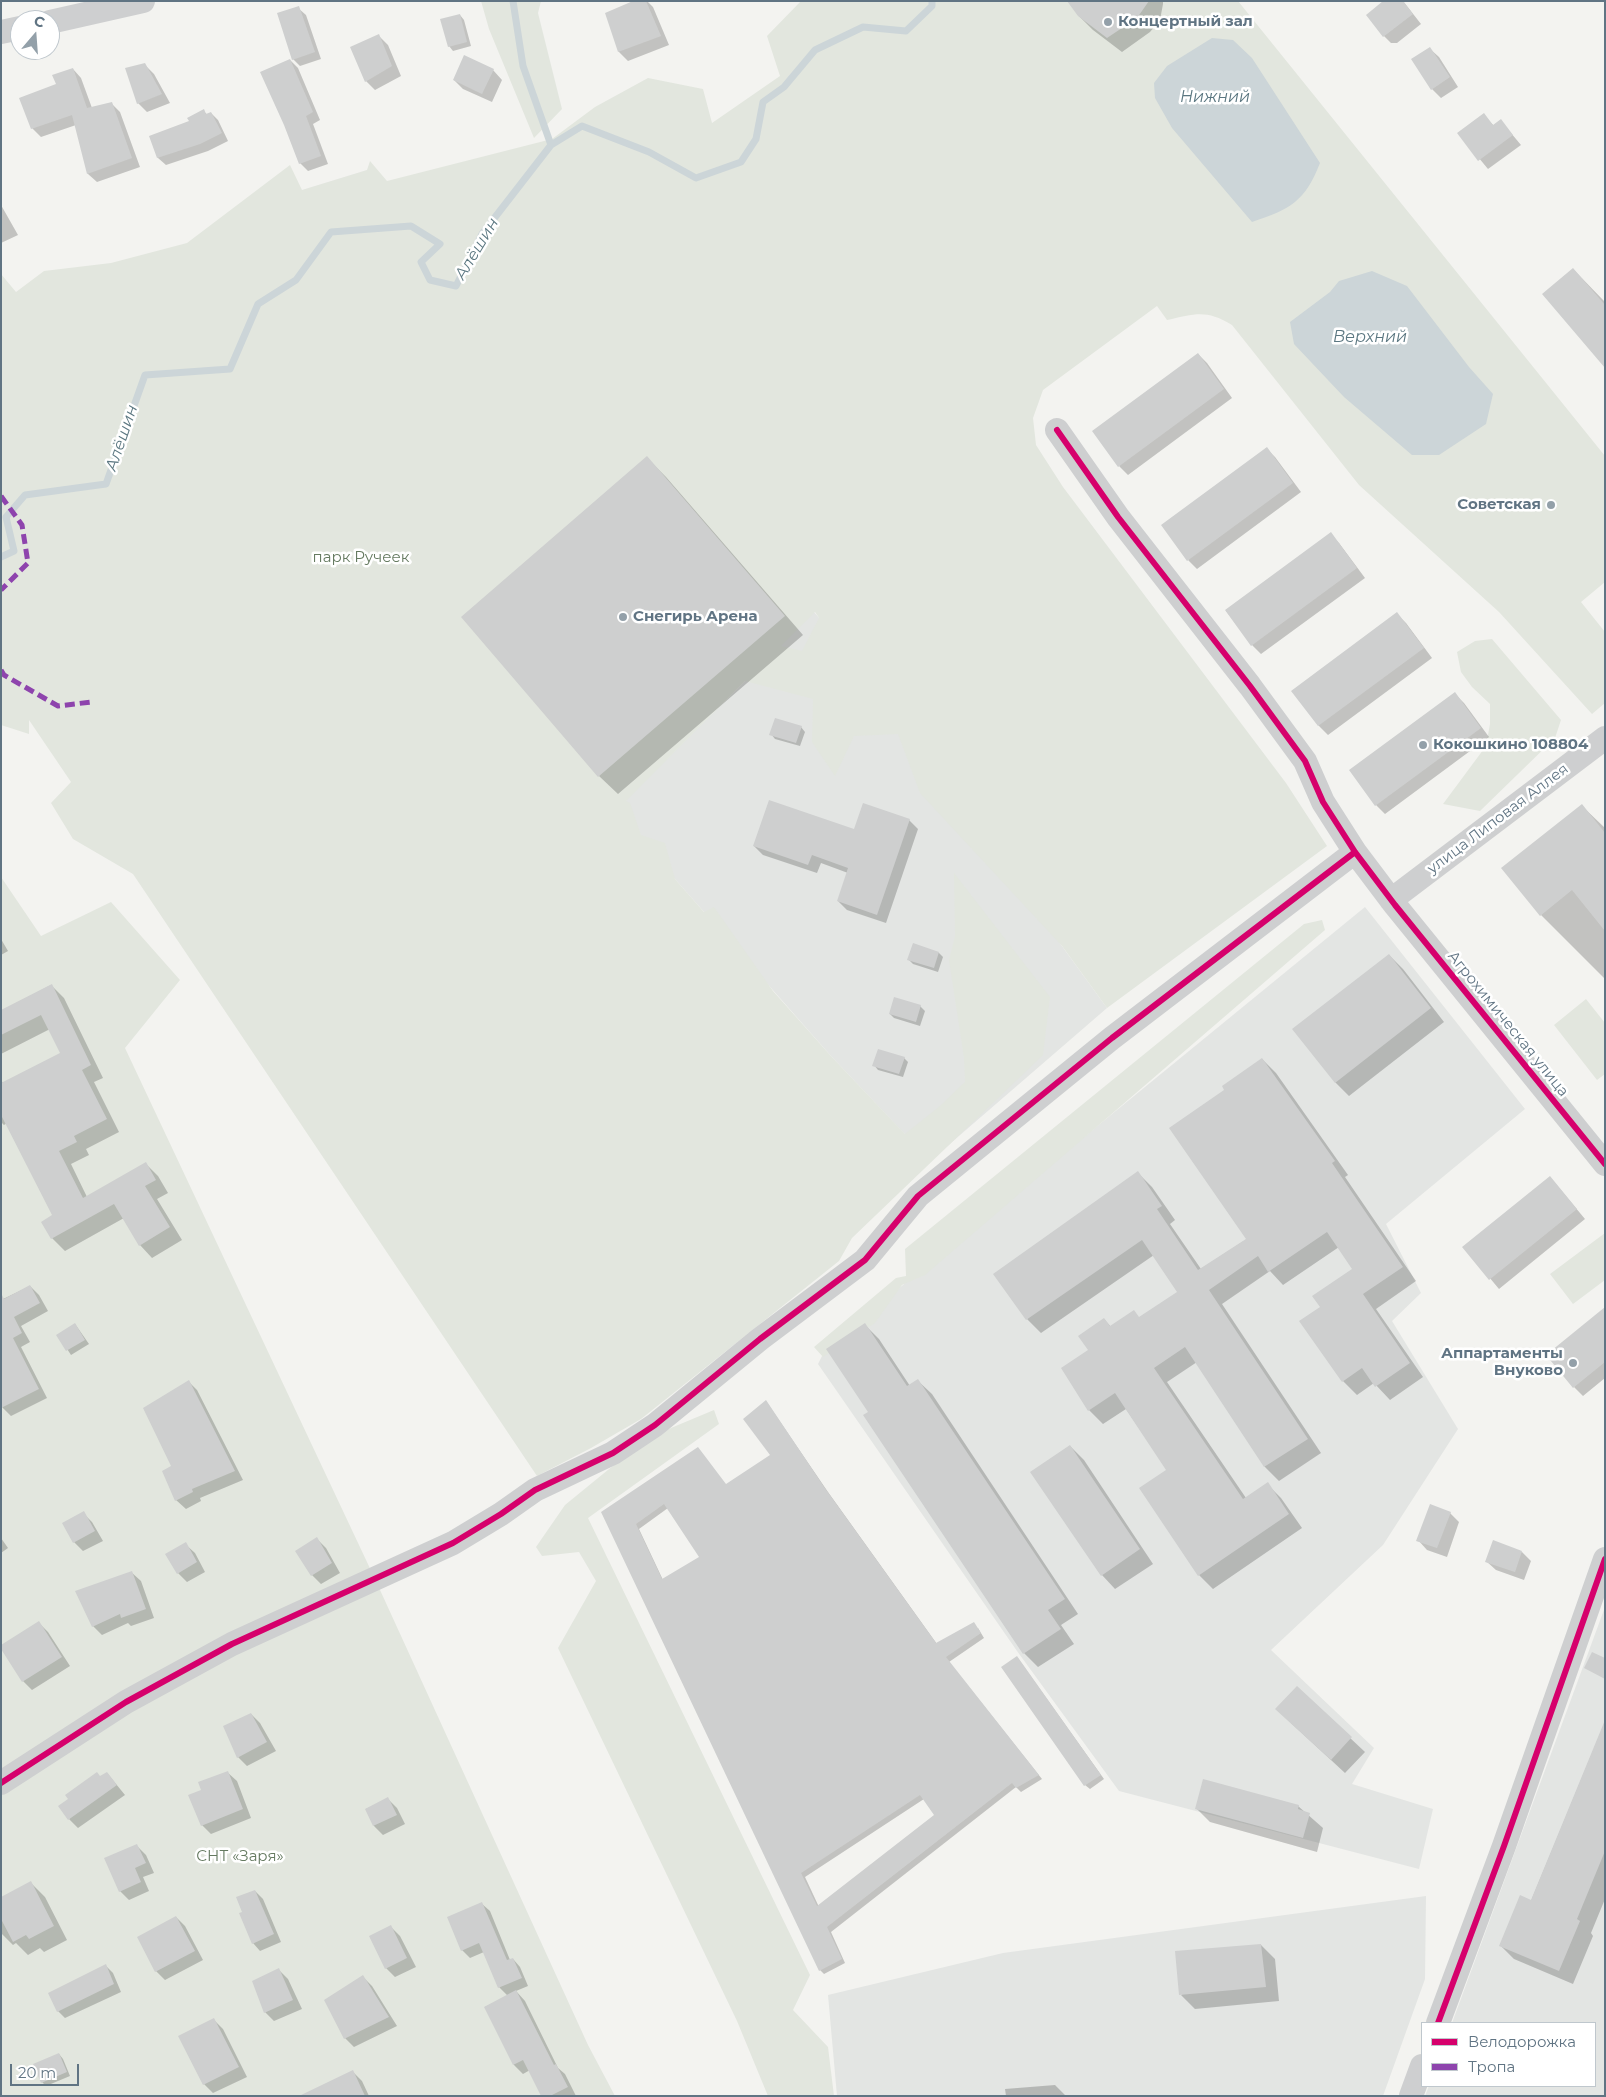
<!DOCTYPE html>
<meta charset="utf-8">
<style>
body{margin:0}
#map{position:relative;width:1606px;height:2097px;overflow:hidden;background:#f3f3f0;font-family:Montserrat,sans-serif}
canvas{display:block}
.frame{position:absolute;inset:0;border:2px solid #607483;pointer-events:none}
.legend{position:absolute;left:1421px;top:2022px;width:175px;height:65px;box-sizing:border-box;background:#fff;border:1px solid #bfc7cd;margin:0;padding:6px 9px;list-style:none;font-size:15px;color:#607483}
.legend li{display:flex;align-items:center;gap:10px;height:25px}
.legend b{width:25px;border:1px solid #bfc7cd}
.north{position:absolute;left:10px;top:10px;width:50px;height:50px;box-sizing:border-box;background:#fff;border:1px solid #bfc7cd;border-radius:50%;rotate:18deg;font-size:14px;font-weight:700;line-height:20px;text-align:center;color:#607483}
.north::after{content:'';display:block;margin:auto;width:18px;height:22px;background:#93a0a9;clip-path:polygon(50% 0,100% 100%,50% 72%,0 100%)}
.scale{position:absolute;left:10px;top:2064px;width:69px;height:22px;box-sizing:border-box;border:2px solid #607483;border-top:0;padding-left:6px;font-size:15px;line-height:18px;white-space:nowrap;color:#607483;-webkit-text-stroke:4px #fff;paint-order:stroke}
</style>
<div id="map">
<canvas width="1606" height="2097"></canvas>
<div class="frame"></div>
<ul class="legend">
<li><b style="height:6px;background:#d6006c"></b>Велодорожка</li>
<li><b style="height:6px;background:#8e44ad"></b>Тропа</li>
</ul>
<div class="north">С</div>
<div class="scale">20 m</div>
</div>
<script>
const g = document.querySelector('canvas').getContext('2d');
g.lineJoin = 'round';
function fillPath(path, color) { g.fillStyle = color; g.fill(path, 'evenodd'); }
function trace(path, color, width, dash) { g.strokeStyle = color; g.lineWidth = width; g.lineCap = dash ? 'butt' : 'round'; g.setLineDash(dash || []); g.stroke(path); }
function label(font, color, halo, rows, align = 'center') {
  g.font = font + ' Montserrat,sans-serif'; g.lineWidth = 5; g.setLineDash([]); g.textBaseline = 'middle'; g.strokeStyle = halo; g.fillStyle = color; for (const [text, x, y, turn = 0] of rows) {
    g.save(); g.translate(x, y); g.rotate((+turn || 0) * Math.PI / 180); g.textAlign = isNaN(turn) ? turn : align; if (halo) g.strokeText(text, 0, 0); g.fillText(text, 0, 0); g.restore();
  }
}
fillPath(new Path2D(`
 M814,612L845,648L1107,1008L930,1161L831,1056L615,811Z
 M1365,907L1525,1109L1386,1224L1421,1293L1392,1321L1458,1429L1383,1545L1271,1650L1374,1748L1352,1784L1433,1809L1419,1869L1119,1791L1017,1651L818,1364L826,1348Z
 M1605,1607V2096H1425L1429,2086H1595V2023H1452Z
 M1426,1896L1425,1979L1383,2096H837L828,1995L1003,1953Z`), '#e3e5e3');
fillPath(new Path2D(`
 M481,1H541L538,13L562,109L534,138L489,29Z
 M801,1H1238L1605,456V582L1581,602L1605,632V703L1592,714L1499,612L1359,485L1232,325C1206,309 1195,314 1167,320L1157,306L1043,390L1033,418L1036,445L1063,487L1286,783L1327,846L1107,1008L1062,946L920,793L898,734L854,736L835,776L812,742L813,699L745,681L626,801L630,803L641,835L665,843L675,879L704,912L714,907L773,991L831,1056L905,1134L940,1106L965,1082L964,1058L949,960L955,936L954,873L1050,997L1043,1055L852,1238L839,1261L641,1419L591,1448L537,1476L133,874L73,839L51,803L71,782L29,720V734L1,725V274L16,292L44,271L111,263L187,243L290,165L302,190L367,170L370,161L387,181L552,139L595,107L648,78L703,89L712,123L780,76L767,36ZM815,612L819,618L802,651L781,646Z
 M1492,639L1561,720L1555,738L1480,811L1443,804L1486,746L1490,724V704L1472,687L1461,672L1457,652L1475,641Z
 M1,877L41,936L111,902L180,980L125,1048L375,1579L588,2045L615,2096H1Z
 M1322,920L1325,930L925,1275L902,1285L875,1323L823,1357L814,1347L896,1278L906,1276L905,1249L1304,924Z
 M1586,999L1605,1023V1074L1597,1080L1554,1025Z
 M1605,1233V1280L1573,1304L1550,1274Z
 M714,1410L719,1424L588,1518L810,1975L793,2010L828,2047L834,2096H768L737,2021L558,1648L596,1581L579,1552L542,1556L536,1547L565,1505L647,1438Z`), '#e2e6de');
fillPath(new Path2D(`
 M1212,38L1233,40L1252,58L1320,163C1305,201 1291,209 1252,222L1172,128L1155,98L1154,83L1167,66Z
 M1372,271L1407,286L1469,367L1493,394L1486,424L1439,455H1412L1344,397L1294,344L1290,322L1330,292L1339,281Z`), '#ccd5d8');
fillPath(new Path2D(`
 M636,1H647L653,7L669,45L628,61L619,52L606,14Z
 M1070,1H1163V4L1160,20L1150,32L1122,52L1093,30L1079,16Z
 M1385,1H1403L1421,24L1397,43H1391L1381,33Z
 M298,8L306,15L321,59L300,66L293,59Z
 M460,15L464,20L471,46L453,51L449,46Z
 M378,35L388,45L401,76L375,90L366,81Z
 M1429,48L1439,57L1458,87L1441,98L1432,89Z
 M290,60L298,68L320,120L313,124L328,164L308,171L300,163Z
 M145,65L154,74L170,103L147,112L138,103Z
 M73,69L81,78L92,108L111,103L120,112L140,167L97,182L88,174L76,125L41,137L32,128L57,85Z
 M493,70L502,80L492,102L463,89L454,80Z
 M203,111L208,115L211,113L218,120L228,141L208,151L166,165L158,158L150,137L191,122Z
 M1484,115L1494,126L1501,121L1521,145L1488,169L1459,134Z
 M1,205L18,235L1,243Z
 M1573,269L1605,302V366Z
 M1198,354L1207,363L1232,398L1128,475L1119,466Z
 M1266,448L1275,457L1301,492L1197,569L1188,560Z
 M647,458L666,477L803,635L618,794L599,776Z
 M1330,534L1339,543L1365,578L1261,654L1252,645L1226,611Z
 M1397,614L1406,623L1432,658L1328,735L1319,726L1293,691Z
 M1455,694L1464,703L1489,737L1385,814L1376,805L1351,770Z
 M801,727L805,732L800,746L775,739L771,734Z
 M1582,806L1605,828L1604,978L1541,915Z
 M909,820L918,829L886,923L847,910L838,901L848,873L821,863L817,873L763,855L754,846Z
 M1,939L8,951L1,955Z
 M914,944L939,953L943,957L938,972L913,964L909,960Z
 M1389,955L1403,969L1444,1022L1349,1096L1335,1082Z
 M51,985L64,998L103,1078L94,1082L119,1132L86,1149L89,1155L71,1164L87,1197L146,1164L158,1176L168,1193L157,1199L182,1240L152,1258L140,1245L124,1218L65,1251L52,1238L43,1222L54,1216L7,1123L4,1125L1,1122V1080L3,1083L62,1053L50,1029L1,1054V1011Z
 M920,1006L925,1011L920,1026L894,1018L890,1014Z
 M904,1058L908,1062L903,1077L878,1070L874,1065Z
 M1262,1059L1276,1073L1348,1175L1345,1177L1416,1281L1376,1309L1423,1377L1390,1400L1374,1383L1357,1395L1343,1381L1321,1307L1354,1269L1339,1247L1283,1285L1270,1271L1222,1304L1321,1453L1279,1481L1265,1467L1197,1362L1167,1382L1246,1498L1267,1484L1281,1498L1302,1528L1213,1589L1199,1575L1168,1470L1126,1409L1103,1424L1089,1410L1090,1350L1104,1319L1111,1327L1140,1318L1179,1292L1154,1255L1041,1333L1027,1319L1138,1173L1152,1187L1175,1220L1170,1224L1201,1269L1247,1239L1226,1090Z
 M1550,1177L1585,1219L1499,1289L1464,1247Z
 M30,1286L39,1295L48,1311L21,1326L30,1342L21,1347L47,1398L11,1416L2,1407L1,1300Z
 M1605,1309V1378L1583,1396L1574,1387Z
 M75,1324L89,1344L71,1355L58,1335Z
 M865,1325L879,1339L910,1386L918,1381L932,1394L1078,1614L1061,1625L1074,1644L1038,1667L1024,1653L870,1413Z
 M188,1381L197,1390L243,1480L200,1498L201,1501L186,1509L176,1500Z
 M766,1401L828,1492L937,1644L978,1628L984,1638L949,1662L1042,1779L1021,1792L1016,1787L831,1932L845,1963L824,1974L820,1970L603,1512L727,1485L771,1455ZM668,1508L700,1557L663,1580L639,1529ZM924,1799L936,1815L819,1907L805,1877Z
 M1070,1446L1084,1460L1153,1564L1115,1589L1102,1575Z
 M83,1513L92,1522L103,1541L83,1551L74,1542Z
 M1450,1513L1459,1522L1447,1557L1427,1550L1418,1540Z
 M1,1538L8,1548L1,1553Z
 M317,1539L326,1548L340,1573L321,1584L312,1575Z
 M185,1544L195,1553L205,1572L187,1582L178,1573Z
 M1522,1552L1531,1561L1524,1580L1496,1570L1486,1561Z
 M131,1572L141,1581L154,1618L131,1626L128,1623L102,1635L93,1626Z
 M39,1623L48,1632L70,1666L32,1690L23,1681Z
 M1017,1657L1104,1779L1090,1789L1085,1785Z
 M1297,1688L1365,1752L1345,1773L1291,1723Z
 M251,1714L260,1723L276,1751L247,1766L238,1757Z
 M1605,1722V1899L1591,1933L1593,1936L1573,1984L1514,1959L1500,1945L1531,1901Z
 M227,1772L237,1781L251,1818L211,1834L202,1825V1790Z
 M107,1773L125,1795L78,1828L69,1819Z
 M388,1799L397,1808L405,1824L383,1835L374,1826L366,1809Z
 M1298,1806L1323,1828L1317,1852L1210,1822L1196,1808Z
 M137,1846L146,1855L154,1873L143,1877L149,1891L129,1900L120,1891Z
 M31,1883L45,1897L67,1940L44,1952L40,1948L28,1955L16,1943L13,1945L1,1933V1898Z
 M255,1891L263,1899L281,1942L260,1951L253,1943L244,1912Z
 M482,1904L490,1911L510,1960L513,1959L520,1967L528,1986L516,1991L525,2001L558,2068L565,2074L576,2096H543L530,2070L523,2074L514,2065L485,2007L508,1996L499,1987L484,1952L470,1958L462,1950Z
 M176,1917L185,1926L203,1960L165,1980L156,1971Z
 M391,1927L400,1936L416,1967L395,1977L386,1968Z
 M1261,1945L1275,1959L1279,2001L1195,2009L1181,1995Z
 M105,1965L113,1973L121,1992L65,2018L58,2011Z
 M279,1970L288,1979L302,2009L274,2021L265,2012Z
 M363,1977L372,1986L397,2026L354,2047L345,2038Z
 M214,2020L223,2029L247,2077L213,2093L204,2084Z
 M59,2054L63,2059L70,2076L46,2086L42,2082Z
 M353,2072L362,2081L369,2096H314Z
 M1055,2085L1066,2096H1006L1005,2089Z`), '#0003');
trace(new Path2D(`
 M513,1L523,66L551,145
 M1,557L14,551L6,517L25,495L106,484L145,375L230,369L258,304L296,280L331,232L411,226L440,244L421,262L430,280L456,286L482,234L551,145L582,126L649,152L696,178L741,162L756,139L763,102L784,87L815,50L863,27L906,31L932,6V1`), '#ccd5d8', 7);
fillPath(new Path2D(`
 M633,1H646L661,36L618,52L605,13Z
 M1067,1H1149L1137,18L1107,38L1078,16Z
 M1383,1H1403L1413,14L1383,37L1366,15Z
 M299,6L315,52L292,60L277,13Z
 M460,14L467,42L448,47L440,19Z
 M379,34L392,66L365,82L350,47Z
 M1430,47L1450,77L1431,90L1411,59Z
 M464,55L494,69L482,94L453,80Z
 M290,59L313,112L306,116L321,156L299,164L284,125L260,72Z
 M145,63L162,94L137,104L125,68Z
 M73,68L87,108L112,102L132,158L87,174L72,115L31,129L19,98L56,84L52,75Z
 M204,109L206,114L211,112L222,133L200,144L157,158L149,136L189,121L187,118Z
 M1484,113L1493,125L1501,119L1513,135L1478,161L1457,133Z
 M1573,268L1605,305V368L1542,294Z
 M1198,353L1224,389L1118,467L1092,431Z
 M1267,447L1293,483L1187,561L1161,525Z
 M647,456L785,616L598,777L461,617Z
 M1331,532L1357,568L1251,646L1225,610Z
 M1397,612L1424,648L1318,726L1291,691Z
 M1455,692L1481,728L1375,806L1349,770Z
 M775,718L802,726L796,743L769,735Z
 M769,800L854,829L863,803L910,819L877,915L837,901L848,868L812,855L808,865L753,846Z
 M1582,804L1605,833V931L1572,890L1540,916L1501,868Z
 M913,943L939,952L934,968L907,960Z
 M1389,954L1431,1008L1335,1083L1292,1029Z
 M52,984L91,1065L82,1070L107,1119L74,1136L77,1142L59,1151L83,1198L146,1162L156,1180L145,1186L170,1227L139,1246L114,1204L51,1239L41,1222L52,1215L1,1115V1083L60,1053L41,1015L1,1035V1010Z
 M894,997L921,1005L916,1022L889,1014Z
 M878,1049L905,1057L899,1074L872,1066Z
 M1262,1058L1335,1161L1332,1163L1403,1267L1363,1294L1410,1363L1375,1387L1362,1368L1342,1382L1299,1321L1320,1307L1312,1296L1352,1269L1327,1232L1268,1272L1258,1256L1209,1290L1308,1439L1264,1467L1185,1347L1154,1368L1243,1499L1268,1482L1289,1514L1198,1576L1139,1488L1166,1470L1115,1393L1088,1411L1061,1368L1088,1350L1078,1336L1104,1318L1110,1326L1134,1310L1139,1317L1177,1292L1142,1240L1026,1320L993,1274L1138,1171L1162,1206L1157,1209L1198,1270L1246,1239L1169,1128L1224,1090L1222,1086Z
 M1550,1176L1577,1209L1489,1280L1462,1247Z
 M30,1285L40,1303L14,1317L22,1333L13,1338L39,1389L1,1408V1293L4,1299Z
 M1605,1307V1362L1573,1388L1546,1355Z
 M75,1323L85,1340L66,1351L56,1335Z
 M865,1323L907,1386L918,1379L1065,1599L1048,1610L1061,1629L1023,1654L863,1415L868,1412L826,1349Z
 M189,1380L235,1471L192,1489L193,1492L175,1501L162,1471L171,1466L143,1408Z
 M766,1400L824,1487L936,1643L974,1622L981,1633L946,1657L1039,1775L1016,1788L1012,1783L827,1927L842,1959L819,1971L601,1512L698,1447L726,1484L770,1455L743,1419ZM664,1504L699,1557L662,1579L636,1524ZM920,1795L934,1815L817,1906L801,1873Z
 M1070,1445L1140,1549L1101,1576L1030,1472Z
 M1430,1504L1451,1512L1437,1548L1416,1541Z
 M84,1511L95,1531L73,1543L62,1523Z
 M317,1537L332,1563L311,1576L295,1551Z
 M1493,1540L1522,1551L1515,1572L1485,1562Z
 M186,1542L197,1562L177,1574L165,1554Z
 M132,1571L146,1609L121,1618L120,1614L92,1627L75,1591Z
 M39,1621L62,1657L22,1682L1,1649V1645Z
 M1592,1652L1605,1658V1679L1584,1668Z
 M1017,1656L1101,1775L1084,1786L1001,1667Z
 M1297,1686L1352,1737L1331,1760L1275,1709Z
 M251,1713L267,1742L237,1758L223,1726Z
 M1605,1720V1851L1577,1919L1580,1921L1559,1971L1499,1946L1520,1895L1531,1900Z
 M228,1771L243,1809L201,1826L188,1795L201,1790L198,1782Z
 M97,1772L100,1776L107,1772L117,1785L68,1820L58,1806L68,1799L65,1795Z
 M1203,1779L1299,1805L1298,1809L1310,1813L1303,1838L1195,1809Z
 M388,1797L397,1815L373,1826L365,1809Z
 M137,1844L146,1863L135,1868L141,1882L119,1892L104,1858Z
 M31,1881L54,1926L29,1939L26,1935L13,1942L1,1919V1897Z
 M255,1890L274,1934L252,1944L239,1913L242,1912L236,1897Z
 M482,1902L507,1960L513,1958L522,1978L498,1988L479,1943L461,1951L447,1917Z
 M176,1916L195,1951L155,1972L137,1937Z
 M391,1925L407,1958L385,1969L369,1936Z
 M1261,1944L1266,1987L1179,1995L1175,1951Z
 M106,1964L114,1984L57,2012L48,1993Z
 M279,1968L293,2000L264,2013L252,1981Z
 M363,1975L389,2017L344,2039L324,2000Z
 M516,1990L554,2065L556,2064L568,2087L550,2096H541L523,2060L513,2065L484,2007Z
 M214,2018L239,2067L203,2085L178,2036Z
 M59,2053L67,2072L41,2083L33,2064Z
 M353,2070L365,2096H299Z`), '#cecfcf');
trace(new Path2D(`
 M50,22L143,1
 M1,32L20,28
 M1057,430L1118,517L1250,686L1305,761L1323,802L1355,852L1395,905L1605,1164
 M1391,900L1605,738
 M1,1783L126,1702L232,1644L453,1543L501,1514L535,1490L613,1453L655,1425L760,1339L865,1260L918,1196L1112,1038L1355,852
 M1438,2023L1504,1846L1605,1559
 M1411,2096L1422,2066`), '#cecfd0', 24);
trace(new Path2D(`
 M1,496L22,525L28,563L1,590
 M1,670L4,675L58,706L91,702`), '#8e44ad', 5, [10, 5]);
trace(new Path2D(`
 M1057,430L1118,517L1250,686L1305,761L1323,802L1355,852L1395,905L1605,1164
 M1,1783L126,1702L232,1644L453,1543L501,1514L535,1490L613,1453L655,1425L760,1339L865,1260L918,1196L1112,1038L1355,852
 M1438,2023L1504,1846L1605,1559`), '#d6006c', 6);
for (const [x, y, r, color] of [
 [1108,22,5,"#93a0a9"],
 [1551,505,5,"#93a0a9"],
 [623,617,5,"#93a0a9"],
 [1423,745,5,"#93a0a9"],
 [1573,1363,5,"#93a0a9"]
]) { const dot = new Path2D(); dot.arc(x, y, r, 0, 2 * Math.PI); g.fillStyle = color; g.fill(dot); trace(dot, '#fff', 2); }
label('bold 15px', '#607483', '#fff', [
 ["Концертный зал",1118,22],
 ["Советская",1541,505,"right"],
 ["Снегирь Арена",633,617],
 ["Кокошкино 108804",1433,745],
 ["Аппартаменты",1563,1354,"right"],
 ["Внуково",1563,1371,"right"]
], 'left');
label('15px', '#657a60', '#fff', [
 ["парк Ручеек",361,558],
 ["СНТ «Заря»",240,1857]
]);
label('15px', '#607483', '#fff', [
 ["улица Липовая Аллея",1498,819,-37],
 ["Агрохимическая улица",1508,1024,51]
]);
label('italic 16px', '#5b7781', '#fff', [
 ["Нижний",1215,97],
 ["Алёшин",477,249,-59],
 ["Верхний",1370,337],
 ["Алёшин",122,438,-71]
]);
</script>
